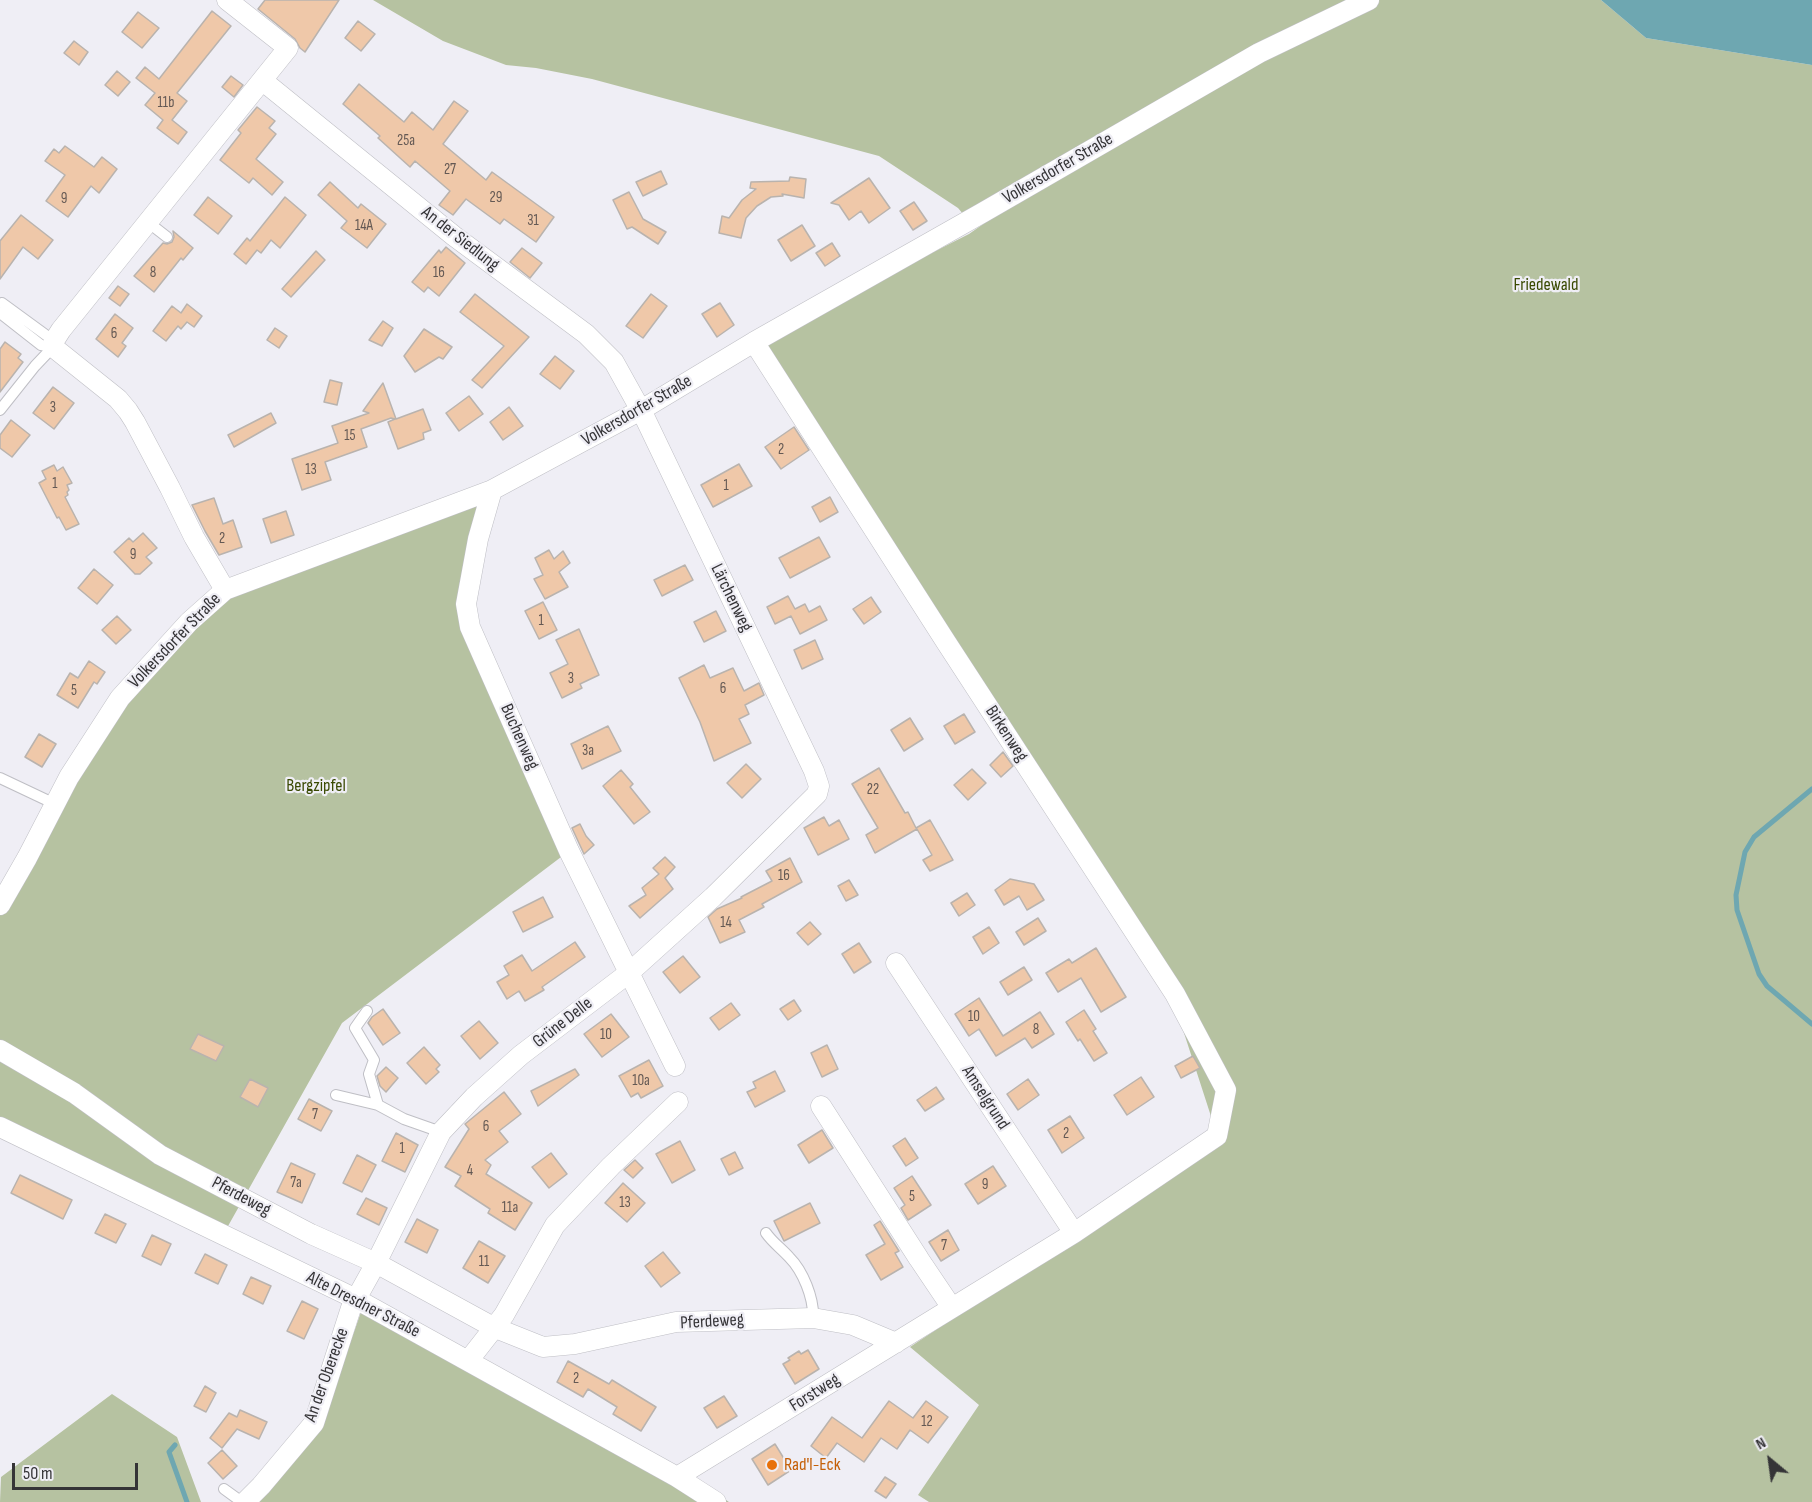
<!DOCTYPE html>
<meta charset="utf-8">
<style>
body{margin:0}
#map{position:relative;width:1812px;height:1502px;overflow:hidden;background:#efeef5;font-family:"Sofia Sans Condensed",sans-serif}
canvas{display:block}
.north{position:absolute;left:1740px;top:1430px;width:60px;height:60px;-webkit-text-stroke:4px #efeef5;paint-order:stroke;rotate:331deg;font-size:16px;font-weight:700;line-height:24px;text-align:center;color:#353437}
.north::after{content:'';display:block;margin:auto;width:21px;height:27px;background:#353437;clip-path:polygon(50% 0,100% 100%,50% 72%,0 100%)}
.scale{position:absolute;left:12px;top:1463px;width:126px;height:27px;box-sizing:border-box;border:3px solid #353437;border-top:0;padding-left:8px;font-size:18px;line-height:21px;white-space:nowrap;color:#353437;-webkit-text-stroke:4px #efeef5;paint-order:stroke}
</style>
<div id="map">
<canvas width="1812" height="1502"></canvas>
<div class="north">N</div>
<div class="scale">50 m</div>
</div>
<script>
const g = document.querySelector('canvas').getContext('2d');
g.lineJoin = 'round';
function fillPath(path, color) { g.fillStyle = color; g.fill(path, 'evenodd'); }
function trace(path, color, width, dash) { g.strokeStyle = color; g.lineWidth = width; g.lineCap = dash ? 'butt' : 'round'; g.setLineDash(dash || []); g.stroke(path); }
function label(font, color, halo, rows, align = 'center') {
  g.font = font + ' "Sofia Sans Condensed",sans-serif'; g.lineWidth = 4.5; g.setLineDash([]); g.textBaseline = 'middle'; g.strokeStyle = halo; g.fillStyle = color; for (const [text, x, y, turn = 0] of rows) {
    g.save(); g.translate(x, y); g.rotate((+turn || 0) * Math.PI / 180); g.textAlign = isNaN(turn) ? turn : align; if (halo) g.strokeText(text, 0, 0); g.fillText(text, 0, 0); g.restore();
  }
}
fillPath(new Path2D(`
 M373,0H1601L1646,38L1812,65V1502H929L918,1495L979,1405L910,1347L1219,1141L1162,965L760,347L898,270L969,234L989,220L969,221L958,208L879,156L592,79L536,68L506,65L443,41Z
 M492,490L466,604L569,851L342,1023L223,1235L0,1128V905L120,698L225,590Z
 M366,1298L685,1472L729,1502H252L321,1425Z
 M112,1394L177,1437L201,1502H0L1,1477Z`), '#b6c2a1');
fillPath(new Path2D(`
 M1601,0H1812V65L1646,38Z`), '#6ea7b1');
trace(new Path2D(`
 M1812,789L1754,837L1745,852L1736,895L1737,910L1759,974L1767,986L1812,1024
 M175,1445L169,1452L187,1502`), '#6ea7b1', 5);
const building = new Path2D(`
 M265,0H339L305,52L300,48L295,39L258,9Z
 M212,11L231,26L177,93L187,101L172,120L187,132L178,144L157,128L163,120L145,105L155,93L136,78L145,67L159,79Z
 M138,12L159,28L142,48L122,32Z
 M358,21L375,34L361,51L345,38Z
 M74,41L88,52L79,65L64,53Z
 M117,71L130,82L118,96L105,85Z
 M231,76L243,85L234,97L222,87Z
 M359,84L404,122L412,112L433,130L454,101L468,111L443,144L486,180L492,172L554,217L536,242L504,219L500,224L466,199L453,215L439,205L450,191L415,161L410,167L378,138L380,136L343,104Z
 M257,107L275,121L269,128L276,134L256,159L283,182L272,195L253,178L249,183L220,160L241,133L238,130Z
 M65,146L94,167L102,157L117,169L99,193L91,186L68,217L46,201L65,175L45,161L54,149L59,153Z
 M661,171L667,184L643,196L636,182Z
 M790,177L806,179L804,198L782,194L783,196L771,197L757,206L746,218L741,238L719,233L722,216L729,218L742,200L756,189L750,188L751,182L789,181Z
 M869,178L890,208L869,223L861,211L849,220L839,205L831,203Z
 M330,182L358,208L361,204L386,224L367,248L341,228L347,221L318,195Z
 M629,192L643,219L666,232L658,244L632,227L627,229L613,200Z
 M208,197L232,216L218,234L194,215Z
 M285,197L306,215L280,248L271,240L261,253L257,250L246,264L234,254L247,238L250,241Z
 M914,202L927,221L913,230L900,211Z
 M21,215L53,240L38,259L23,247L0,279V241Z
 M802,225L815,246L791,261L778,240Z
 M173,231L193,248L183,260L181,258L154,292L134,276L163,243L167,244L172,242L174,237Z
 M832,243L840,256L825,266L816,253Z
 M446,247L465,263L439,296L428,287L424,292L412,282L439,250L441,253Z
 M522,248L542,263L530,278L510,262Z
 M316,251L325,260L291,297L282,289Z
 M118,286L129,294L120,306L109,298Z
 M475,294L529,337L482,388L472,380L504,346L460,312Z
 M651,294L667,306L643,338L626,326Z
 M720,303L734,325L717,337L702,314Z
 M187,304L202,316L194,327L187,322L181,329L178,326L166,341L153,331L172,306L181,313Z
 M115,314L133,328L122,343L126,346L118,357L96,339Z
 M383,321L393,328L382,346L369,340Z
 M275,328L287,336L279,348L267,340Z
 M424,329L452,347L443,359L439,357L415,372L404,356Z
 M5,342L21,354L18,358L23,362L0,392V349Z
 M555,356L574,371L560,389L540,374Z
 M330,380L342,383L337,405L324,402Z
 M383,383L396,419L423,409L431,430L423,433L424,439L398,449L388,422L395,419L391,418L361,429L367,447L325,462L331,480L302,490L292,459L338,443L332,426L369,413L363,411Z
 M53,387L74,403L54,429L33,413Z
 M469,396L483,414L459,431L446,413Z
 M509,407L523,426L503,440L490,422Z
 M271,413L276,423L234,447L228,435Z
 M11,420L30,435L12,457L0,448V435Z
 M794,427L809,450L781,469L765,447Z
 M739,464L752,486L713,507L701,485Z
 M54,465L57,471L63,467L72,483L67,485L69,490L67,492L68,495L65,497L79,524L66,530L59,517L57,518L39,483L46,479L42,471Z
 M830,497L838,512L820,522L812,507Z
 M214,498L223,524L233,520L242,547L219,555L205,531L192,505Z
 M286,511L294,535L271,543L263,519Z
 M143,533L157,548L146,557L152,563L140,574H135L114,552L129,538L133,542Z
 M819,537L830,557L790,578L779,558Z
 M549,550L554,559L563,551L570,563L559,572L568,587L545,599L534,579L543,575L535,558Z
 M685,565L693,580L662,596L654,580Z
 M94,569L113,585L97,604L78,588Z
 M788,596L795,609L805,604L809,612L820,606L827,620L800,634L791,616L775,624L767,607Z
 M871,597L881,612L864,624L853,609Z
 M543,602L557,630L539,639L525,611Z
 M716,611L726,631L704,642L694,622Z
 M117,616L131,630L116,644L102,630Z
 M579,629L599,675L580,684L582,688L562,698L550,673L568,664L556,640Z
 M815,640L823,659L802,669L794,650Z
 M89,661L105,672L97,684L94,682L78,708L57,695L70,673L78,678Z
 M704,665L710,678L733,668L744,691L759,683L764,695L745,705L749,714L739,719L751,743L714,761L700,722L679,678Z
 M964,714L975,732L955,744L944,726Z
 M910,718L923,739L904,751L891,730Z
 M608,726L621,751L582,769L571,744Z
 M39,734L56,744L42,767L25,757Z
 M1003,752L1013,766L1001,777L990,765Z
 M746,764L761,779L742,798L727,783Z
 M879,768L905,813L908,812L916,828L930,820L953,860L930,871L923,860L932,855L917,829L875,853L866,835L878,828L852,784Z
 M972,769L986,783L968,800L954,785Z
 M621,770L633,784L630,787L650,812L634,824L603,786Z
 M824,817L829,826L839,820L849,839L818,855L804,828Z
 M580,824L586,836L594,845L584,854L572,828Z
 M665,857L675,867L665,878L673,889L640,918L629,906L646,895L642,888L659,874L653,868Z
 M790,858L802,882L762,904L764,907L739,920L745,932L720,943L708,917L717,909L742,898L741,897L772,881L766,871Z
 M1010,879L1034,884L1044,900L1027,910L1019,896L1004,905L995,890Z
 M849,880L858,895L846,901L838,886Z
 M967,893L975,905L959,916L951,903Z
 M543,897L553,917L523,932L513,912Z
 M1038,918L1046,931L1024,945L1016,932Z
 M810,922L821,934L808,945L797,933Z
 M989,927L999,943L983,954L973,937Z
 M575,942L585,957L542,987L544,990L525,1001L519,991L507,999L497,982L509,975L504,966L522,955L532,971Z
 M859,943L871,962L854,973L842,954Z
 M1096,948L1126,997L1101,1012L1081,978L1058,992L1046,973L1069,959L1072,963Z
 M683,956L700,977L680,993L663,972Z
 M1024,967L1032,980L1008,995L1000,982Z
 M979,998L1003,1036L1040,1012L1054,1034L1032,1048L1025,1038L996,1056L979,1029L969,1036L955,1014Z
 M794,1000L801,1011L788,1020L780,1009Z
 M731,1003L740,1015L719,1030L710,1018Z
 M383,1009L400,1033L383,1045L368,1023L372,1017Z
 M1084,1010L1096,1029L1093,1031L1107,1053L1094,1061L1080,1039L1078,1041L1066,1022Z
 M611,1014L629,1037L602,1057L584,1034Z
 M479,1021L498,1043L480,1059L461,1036Z
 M198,1034L224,1046L216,1061L190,1049Z
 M827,1045L838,1069L822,1077L811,1053Z
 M424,1047L440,1065L436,1069L439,1072L426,1084L407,1063Z
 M1193,1056L1200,1068L1181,1078L1175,1066Z
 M649,1060L663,1086L641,1098L638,1093L631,1097L619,1076Z
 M386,1067L398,1078L386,1092L380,1086L377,1076Z
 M575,1069L579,1075L538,1106L531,1091Z
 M775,1071L785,1091L755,1107L747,1092L756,1088L753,1082Z
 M1141,1077L1154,1097L1127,1115L1114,1095Z
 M250,1079L268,1088L258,1107L240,1097Z
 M1028,1079L1039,1095L1018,1110L1007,1094Z
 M936,1087L944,1099L925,1111L917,1100Z
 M504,1092L521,1114L499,1131L508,1142L485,1160L491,1165L486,1174L532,1203L515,1230L488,1213L490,1209L455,1186L461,1176L445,1167L469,1129L465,1124Z
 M309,1099L332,1111L321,1131L298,1119Z
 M1070,1116L1084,1138L1062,1153L1048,1130Z
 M822,1130L833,1148L809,1163L798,1145Z
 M396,1133L418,1145L405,1172L382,1161Z
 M905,1138L918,1158L906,1166L893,1146Z
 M680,1141L695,1170L672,1183L656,1154Z
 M735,1152L743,1168L729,1175L721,1159Z
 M551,1153L567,1174L549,1188L532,1167Z
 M357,1155L376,1165L362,1192L343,1183Z
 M635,1160L643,1168L633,1178L624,1170Z
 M291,1163L315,1174L302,1203L277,1192Z
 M993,1166L1006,1186L978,1204L965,1184Z
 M20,1175L72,1200L63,1219L11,1193Z
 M912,1176L931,1205L908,1220L901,1208L905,1205L894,1188Z
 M623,1183L645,1203L627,1222L605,1203Z
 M366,1198L387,1208L379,1225L357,1214Z
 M810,1203L820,1223L784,1241L774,1221Z
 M105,1214L126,1224L116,1243L95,1233Z
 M417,1219L438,1230L427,1253L405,1242Z
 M880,1221L899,1251L895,1253L903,1267L881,1280L866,1255L885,1244L874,1225Z
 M948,1230L959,1250L941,1261L929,1242Z
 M152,1235L171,1244L161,1265L142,1256Z
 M479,1241L505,1256L488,1283L463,1268Z
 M663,1252L680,1273L661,1287L645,1266Z
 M205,1254L227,1265L218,1284L195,1273Z
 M251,1277L271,1286L263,1304L243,1294Z
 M302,1301L318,1309L304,1339L287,1331Z
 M808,1350L819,1369L795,1384L783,1364L790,1360L788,1358L799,1351L801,1354Z
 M568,1361L609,1384L612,1380L656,1407L641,1431L613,1414L617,1407L588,1389L583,1397L557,1382Z
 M205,1386L216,1393L206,1412L194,1406Z
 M724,1396L737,1416L717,1428L704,1408Z
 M889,1401L913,1418L926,1401L948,1417L928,1443L910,1430L897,1449L881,1438L864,1462L837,1443L826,1458L811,1446L832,1417L862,1438Z
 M240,1410L267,1422L259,1439L237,1429L222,1448L210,1438L229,1413L237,1417Z
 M775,1444L791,1470L768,1485L752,1459Z
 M222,1450L237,1466L223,1479L208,1463Z
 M885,1477L896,1484L886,1498L875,1491Z`);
fillPath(building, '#efc8a9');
trace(building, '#b9b3ae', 1.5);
const service = new Path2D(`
 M149,223L167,237
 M2,303L54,341
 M0,313L41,345L53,347
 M0,410L35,366L53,347
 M0,778L55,804
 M367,1011L355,1028L374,1060L369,1074L378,1105L404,1119L441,1132
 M336,1095L378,1105
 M766,1233C773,1243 781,1248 789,1257C803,1271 814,1298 813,1318
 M224,1489L242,1502`);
const minor = new Path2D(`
 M492,490L478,539L466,604L470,627L569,851L675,1066
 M225,590L194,537L170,488L135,422L128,411L118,399L53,347L54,341L61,330L288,48L227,0
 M0,905L27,858L69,777L120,698L189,622L225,590L492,490L641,410L754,342L982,213L1259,53L1369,0
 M896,963L1074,1233
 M0,1050L74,1093L160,1155L311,1234L376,1263L493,1327L543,1347L575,1344L676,1322L813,1318L853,1325L896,1343
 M821,1106L919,1259L952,1308
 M0,1127L356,1299L677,1477L716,1502
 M468,1361L504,1315L555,1225L611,1166L678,1102
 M677,1477L1074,1233L1217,1136L1226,1090L1175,994L946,642L754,342
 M245,1502L261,1486L314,1423L351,1308L376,1263L441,1132L474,1097L521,1055L630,972L713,897L817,794L819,786L814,771L644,416L614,362L586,334L454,236L263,81`);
trace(service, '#bfbfc5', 12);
trace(minor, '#bfbfc5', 21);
trace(service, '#fff', 10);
trace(minor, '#fff', 20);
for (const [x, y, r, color] of [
 [772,1465,6,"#e8710a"]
]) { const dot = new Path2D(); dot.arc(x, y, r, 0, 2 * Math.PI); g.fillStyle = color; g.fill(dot); trace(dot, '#efeef5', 2); }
label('15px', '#645954', null, [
 ["11b",166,103],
 ["25a",406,141],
 ["27",450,170],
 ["29",496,198],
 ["9",64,199],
 ["31",533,221],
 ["14A",364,226],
 ["8",153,273],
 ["16",439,273],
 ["6",114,334],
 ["3",53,408],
 ["15",350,436],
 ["2",781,450],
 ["13",311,470],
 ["1",55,484],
 ["1",726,486],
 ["2",222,539],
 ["9",133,555],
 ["1",541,621],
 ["3",571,679],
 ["6",723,689],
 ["5",74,691],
 ["3a",588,751],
 ["22",873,790],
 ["16",784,876],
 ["14",726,923],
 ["10",974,1017],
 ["8",1036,1030],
 ["10",606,1035],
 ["10a",641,1081],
 ["7",315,1115],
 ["6",486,1127],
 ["2",1066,1134],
 ["1",402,1149],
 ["4",470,1171],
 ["7a",296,1183],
 ["9",985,1185],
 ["5",912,1197],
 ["13",625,1203],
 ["11a",510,1208],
 ["7",944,1246],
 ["11",484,1262],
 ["2",576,1379],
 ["12",927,1422]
]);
label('18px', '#353437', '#efeef5', [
 ["Volkersdorfer Straße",1058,169,-30],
 ["An der Siedlung",460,239,38],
 ["Volkersdorfer Straße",637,411,-30],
 ["Lärchenweg",731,598,64],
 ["Volkersdorfer Straße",175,641,-46],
 ["Birkenweg",1006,734,57],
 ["Buchenweg",519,737,66],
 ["Grüne Delle",563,1023,-38],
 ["Amselgrund",985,1098,57],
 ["Pferdeweg",241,1197,28],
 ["Alte Dresdner Straße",363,1305,27],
 ["Pferdeweg",712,1322,-3],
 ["An der Oberecke",327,1375,-70],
 ["Forstweg",815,1393,-32]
]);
label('18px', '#394902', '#efeef5', [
 ["Friedewald",1546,285],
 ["Bergzipfel",316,786]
]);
label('18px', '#c56008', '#efeef5', [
 ["Rad'l-Eck",784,1465]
], 'left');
</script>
